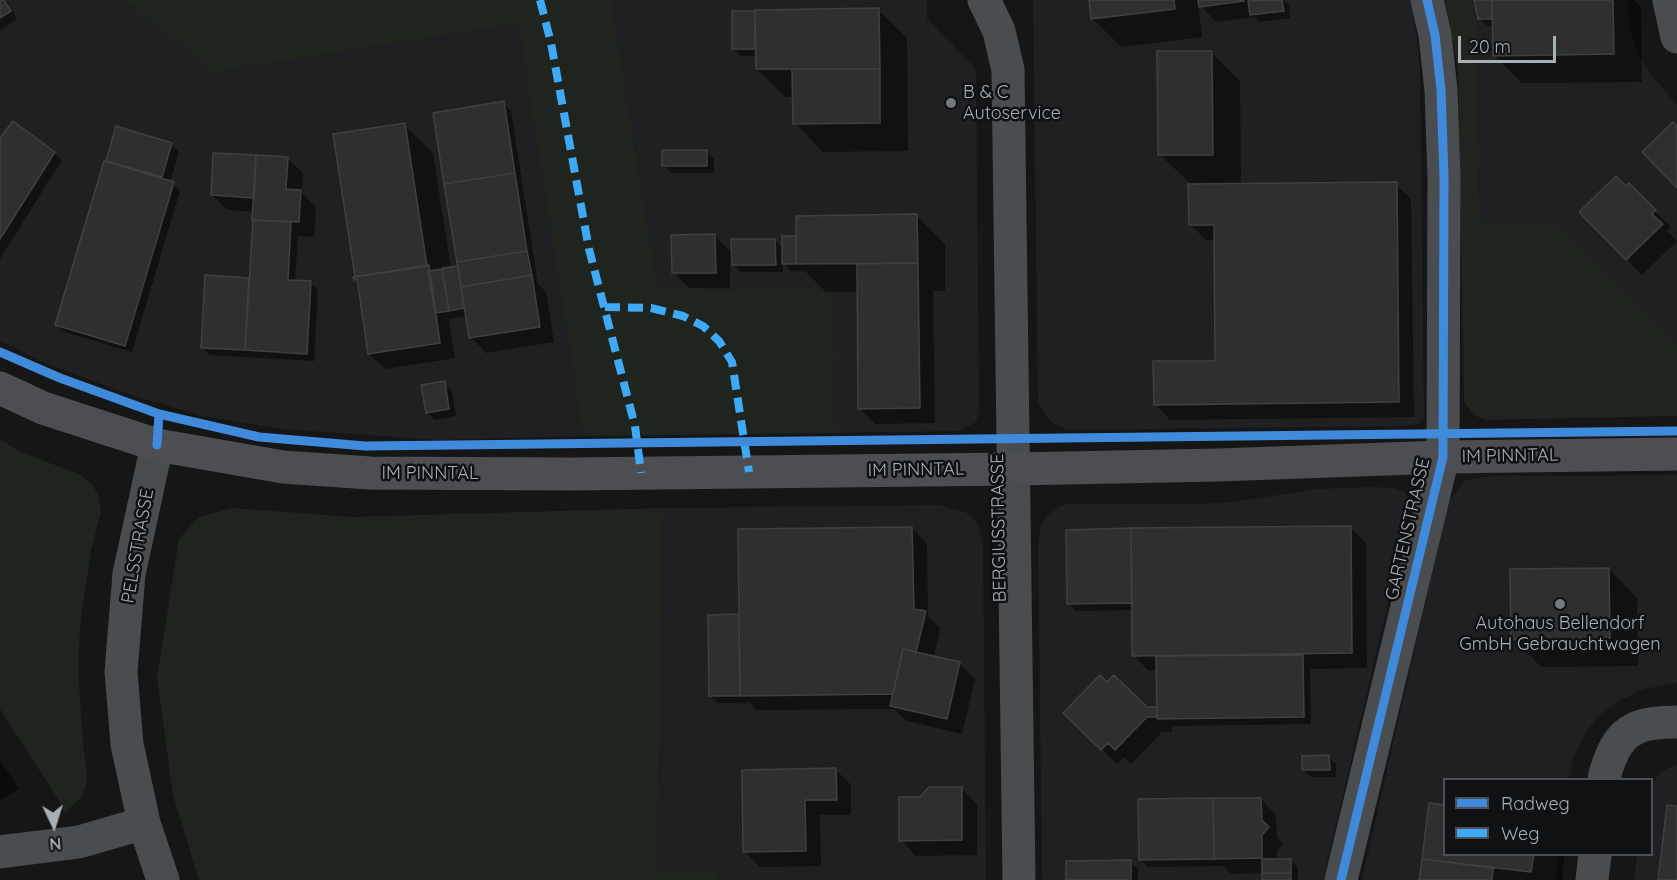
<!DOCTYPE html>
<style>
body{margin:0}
#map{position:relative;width:1677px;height:880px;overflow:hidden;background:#161616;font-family:Quicksand,sans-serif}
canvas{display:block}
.legend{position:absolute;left:1443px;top:778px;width:210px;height:78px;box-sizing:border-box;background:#101112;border:2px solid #4c5054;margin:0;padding:8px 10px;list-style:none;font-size:18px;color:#a7afb7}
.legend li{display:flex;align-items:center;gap:12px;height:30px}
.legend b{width:30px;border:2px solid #4c5054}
.north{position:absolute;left:24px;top:796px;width:60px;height:60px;-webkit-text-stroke:4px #101112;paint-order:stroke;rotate:176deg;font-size:16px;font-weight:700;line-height:24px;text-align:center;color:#a7afb7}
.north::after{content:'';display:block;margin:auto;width:21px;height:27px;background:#a7afb7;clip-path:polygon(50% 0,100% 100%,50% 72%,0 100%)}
.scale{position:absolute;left:1458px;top:36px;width:98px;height:27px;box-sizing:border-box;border:3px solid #a7afb7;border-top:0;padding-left:8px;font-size:18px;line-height:21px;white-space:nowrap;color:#a7afb7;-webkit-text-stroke:4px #101112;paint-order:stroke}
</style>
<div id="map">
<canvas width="1677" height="880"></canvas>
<ul class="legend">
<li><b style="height:8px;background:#408adc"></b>Radweg</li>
<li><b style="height:8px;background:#3fa9f5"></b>Weg</li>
</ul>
<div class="north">N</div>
<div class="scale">20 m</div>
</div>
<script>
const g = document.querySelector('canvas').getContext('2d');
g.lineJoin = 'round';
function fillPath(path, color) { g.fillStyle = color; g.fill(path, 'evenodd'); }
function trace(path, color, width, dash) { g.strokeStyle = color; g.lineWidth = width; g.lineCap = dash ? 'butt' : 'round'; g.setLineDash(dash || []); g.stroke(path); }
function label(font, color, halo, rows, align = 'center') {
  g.font = font + ' Quicksand,sans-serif'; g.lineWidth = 5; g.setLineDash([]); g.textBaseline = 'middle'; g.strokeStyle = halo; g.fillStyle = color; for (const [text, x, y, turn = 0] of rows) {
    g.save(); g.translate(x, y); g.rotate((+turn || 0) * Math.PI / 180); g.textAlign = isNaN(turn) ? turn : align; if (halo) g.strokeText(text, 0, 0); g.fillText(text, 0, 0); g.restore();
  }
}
fillPath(new Path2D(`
 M0,0H125L216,72L518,24L583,436L437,440L282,429L202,416L128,394L45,363L0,341Z
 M611,0H927V19L972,65L976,72L979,411L976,422L960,431L835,433L833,288L658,289Z
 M1033,0H1410L1416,32L1420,68L1424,417L1418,424L1405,426L1068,430L1054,424L1045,415L1038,402Z
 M1472,0H1627L1631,31L1639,56L1653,77L1677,105V347L1554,222L1480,223L1477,23Z
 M1677,475V683L1644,689L1617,702L1595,720L1584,736L1574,756L1568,779L1444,780V854L1559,855L1556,880H1362L1448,502L1466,480L1489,476Z
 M1370,487L1394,488L1404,491L1411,504L1323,880H1042L1038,544L1041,526L1047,516L1055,509L1066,504H1197L1234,502L1317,489Z
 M940,505L967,513L975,520L980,531L983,547L986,880H719L718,870L658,871L663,508Z
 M1677,764V880H1634L1637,855L1652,854V782L1661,772Z`), '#202022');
fillPath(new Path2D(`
 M125,0H611L658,289L834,288L835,433L583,436L518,24L216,72Z
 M1445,0H1472L1477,23L1480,222H1554L1677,347V416L1485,420L1474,415L1464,401L1458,69Z
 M0,440L21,452L81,475L92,484L99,497L101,512L91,550L80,626L78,668L83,744L87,773L86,785L80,799L64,813L58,799L0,709Z
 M232,508L352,517L663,508L658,871L718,870L719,880H199L173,795L157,677L179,539L199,517Z`), '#1f251e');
fillPath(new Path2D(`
 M0,0H6L17,19L0,30Z
 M1090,0H1284L1289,5L1290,18L1259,22L1254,17L1216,22L1202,7L1199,8L1202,37L1121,47L1093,19Z
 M1475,0H1634L1641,7L1642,82L1522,83L1494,55V26H1487L1479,18Z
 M878,10L907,38L908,151L823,152L795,123L794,97H785L757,69V56H741L733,49V13Z
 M1211,52L1240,81L1241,185L1396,184L1411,199L1414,417L1170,420L1155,404L1217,362L1216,240H1206L1190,224V183L1160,155Z
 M503,103L511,111L538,284L546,292L554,342L486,353L471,337L467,316L449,319L455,358L385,369L369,354L404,125L433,153L451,269L459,267Z
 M117,128L171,144L179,152L170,182L180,191L132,352L64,332L56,325Z
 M0,140L54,153L62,160L0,259Z
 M706,151L714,159V173H671L664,165Z
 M287,158L303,173L302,193L316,207L314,237L298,236L295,282H310L318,290L314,361L210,355L202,347L206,277L251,280L254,212L228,210L212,195Z
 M1629,185L1671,227L1667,231L1677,241L1642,275L1581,212Z
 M917,216L945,244V291H933L935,423L875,424L860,409L859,292H826L805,271H791L783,263V272H741L730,262V288H689L673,272L715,236L733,254L775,240L783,249L796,237Z
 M444,383L452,391L456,416L435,420L427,412Z
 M1350,527L1366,543L1367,668L1310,669L1311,724L1172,726V732H1162L1131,764L1124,757L1117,764L1065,713L1107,684L1146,709L1158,711V671H1149L1134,656L1133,610L1076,611L1069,603Z
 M912,528L927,544L928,616L940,628L934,657L959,663L975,679L962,734L907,721L894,709L757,710L747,700V703H718L711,696L738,616L741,618Z
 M1609,569L1637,598L1638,666L1541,667L1513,638Z
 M1329,757L1336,764V777H1311L1304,770Z
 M0,761L19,788L0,801Z
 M836,770L851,785V815H820L821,866L760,867L744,851Z
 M961,788L977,804V855L916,856L901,840L921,799Z
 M1261,799L1276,815L1277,837L1283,844L1277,851V861L1290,860L1298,868V880H1264L1263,873L1231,874L1223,866L1148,867L1140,859Z
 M1430,804L1444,806V854H1565L1562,880H1421Z
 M1130,862L1138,869V880H1067Z`), '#0007');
const building = new Path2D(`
 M0,0H4L11,11L0,18Z
 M1089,0H1174L1175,9L1091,19Z
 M1198,0H1243L1244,1L1199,7Z
 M1282,0L1284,11L1250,15L1248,1Z
 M1474,0H1492V19H1478Z
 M1492,0H1613L1614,54L1493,56Z
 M879,8L880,69H756L755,10Z
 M732,11H755V49H732Z
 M1157,51H1212L1213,155H1158Z
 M792,69H880V123L793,124Z
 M504,101L515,173L444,184L433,113Z
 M13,121L55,152L0,239V138Z
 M1673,122L1677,126V188L1642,152Z
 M405,123L427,266L355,277L333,134Z
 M116,126L172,143L162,177L106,161Z
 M662,150H707V166H662Z
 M213,153L256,155L254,198L211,195Z
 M256,155L288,157L286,189L301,190L299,222L252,220Z
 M104,161L174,182L125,346L55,325Z
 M515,173L527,251L457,262L444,184Z
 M1616,176L1626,186L1629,183L1656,210L1652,214L1663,224L1626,260L1579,212Z
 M1397,182L1399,402L1154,405L1153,361H1215L1214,225H1189L1188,184Z
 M917,214L918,263L796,264V216Z
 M253,220L291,222L288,280L311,281L307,354L245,350Z
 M715,234L716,273H672L671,235Z
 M782,236H796V264H782Z
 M731,239H775L776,265H732Z
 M527,251L532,275L461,287L457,262Z
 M918,263L920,408L858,409L857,264Z
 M429,265L440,343L368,354L357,279L354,280L353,277Z
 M458,266L464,308L449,311L442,268Z
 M442,269L449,311L435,313L428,271Z
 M205,275L249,278L245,350L201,348Z
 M532,275L540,327L469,338L461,287Z
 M445,381L449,409L426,413L421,385Z
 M1351,526L1352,653L1132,656L1131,528Z
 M912,527L914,609L926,611L916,652L903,649L893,694L740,696L738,529Z
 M1131,528L1132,603L1067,604L1066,530Z
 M1609,568L1610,638L1511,639L1510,569Z
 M739,614L740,696H709L708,615Z
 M903,649L960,662L947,719L890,706Z
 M1303,655L1304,717L1157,719L1156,656Z
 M1100,675L1107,682L1114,675L1147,707H1157V717H1147L1115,750L1108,743L1101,750L1063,713Z
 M1329,755L1330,770H1302V756Z
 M836,768L837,800H805L806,851L743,852L742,770Z
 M929,787H962V840L899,841V797H920Z
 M1213,798L1214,859L1139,860L1138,799Z
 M1213,798H1261L1262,820L1269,827L1262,835V858L1214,859Z
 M1429,803L1444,805V854H1534L1531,872L1422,859Z
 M1667,805L1677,806V880H1658Z
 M1262,859H1291V873H1262Z
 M1422,859L1493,868L1492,880H1419Z
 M1131,860V880H1066V861Z
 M1262,873H1291V880H1262Z`);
fillPath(building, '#2f2f30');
trace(building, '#3e4142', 1.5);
trace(new Path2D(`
 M984,0L999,31L1008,70L1019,880
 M1669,0L1677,37
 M157,445L129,574L121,672L127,744L144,823L163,880
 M1604,780C1605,772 1608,764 1611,757C1623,725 1647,722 1677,722
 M0,852L79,842L144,823
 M1341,880L1443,457L1444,177L1441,90L1435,35L1427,0
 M1592,880L1595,854`), '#4a4d4f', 33);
trace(new Path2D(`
 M0,388L43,408L157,445L283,467L370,473L571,474L1014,469L1218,465L1443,457L1677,454`), '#4c4e51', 33);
trace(new Path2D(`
 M540,0L551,43L589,249L635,426L641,473
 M605,307L651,308L683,316L703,326L719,341L732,362L749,472`), '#3fa9f5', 8, [15, 8]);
trace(new Path2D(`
 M0,352L60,378L159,414L157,445
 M159,414L259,437L365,446L1677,431
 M1341,880L1443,457L1444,177L1441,90L1435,35L1427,0`), '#408adc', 9);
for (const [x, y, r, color] of [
 [951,103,6,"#74797f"],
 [1560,604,6,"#74797f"]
]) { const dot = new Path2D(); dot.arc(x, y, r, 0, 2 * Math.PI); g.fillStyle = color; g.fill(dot); trace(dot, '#101112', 2); }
label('18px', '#a7afb7', '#101112', [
 ["B & C",963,93],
 ["Autoservice",963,114],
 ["Autohaus Bellendorf",1560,624,"center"],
 ["GmbH Gebrauchtwagen",1560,645,"center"]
], 'left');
label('18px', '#a7afb7', '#101112', [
 ["IM PINNTAL",1510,456,-1],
 ["IM PINNTAL",916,470,-1],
 ["IM PINNTAL",430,474],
 ["BERGIUSSTRASSE",999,528,-91],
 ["GARTENSTRASSE",1408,529,-77],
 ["PELSSTRASSE",138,546,-80]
]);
</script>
